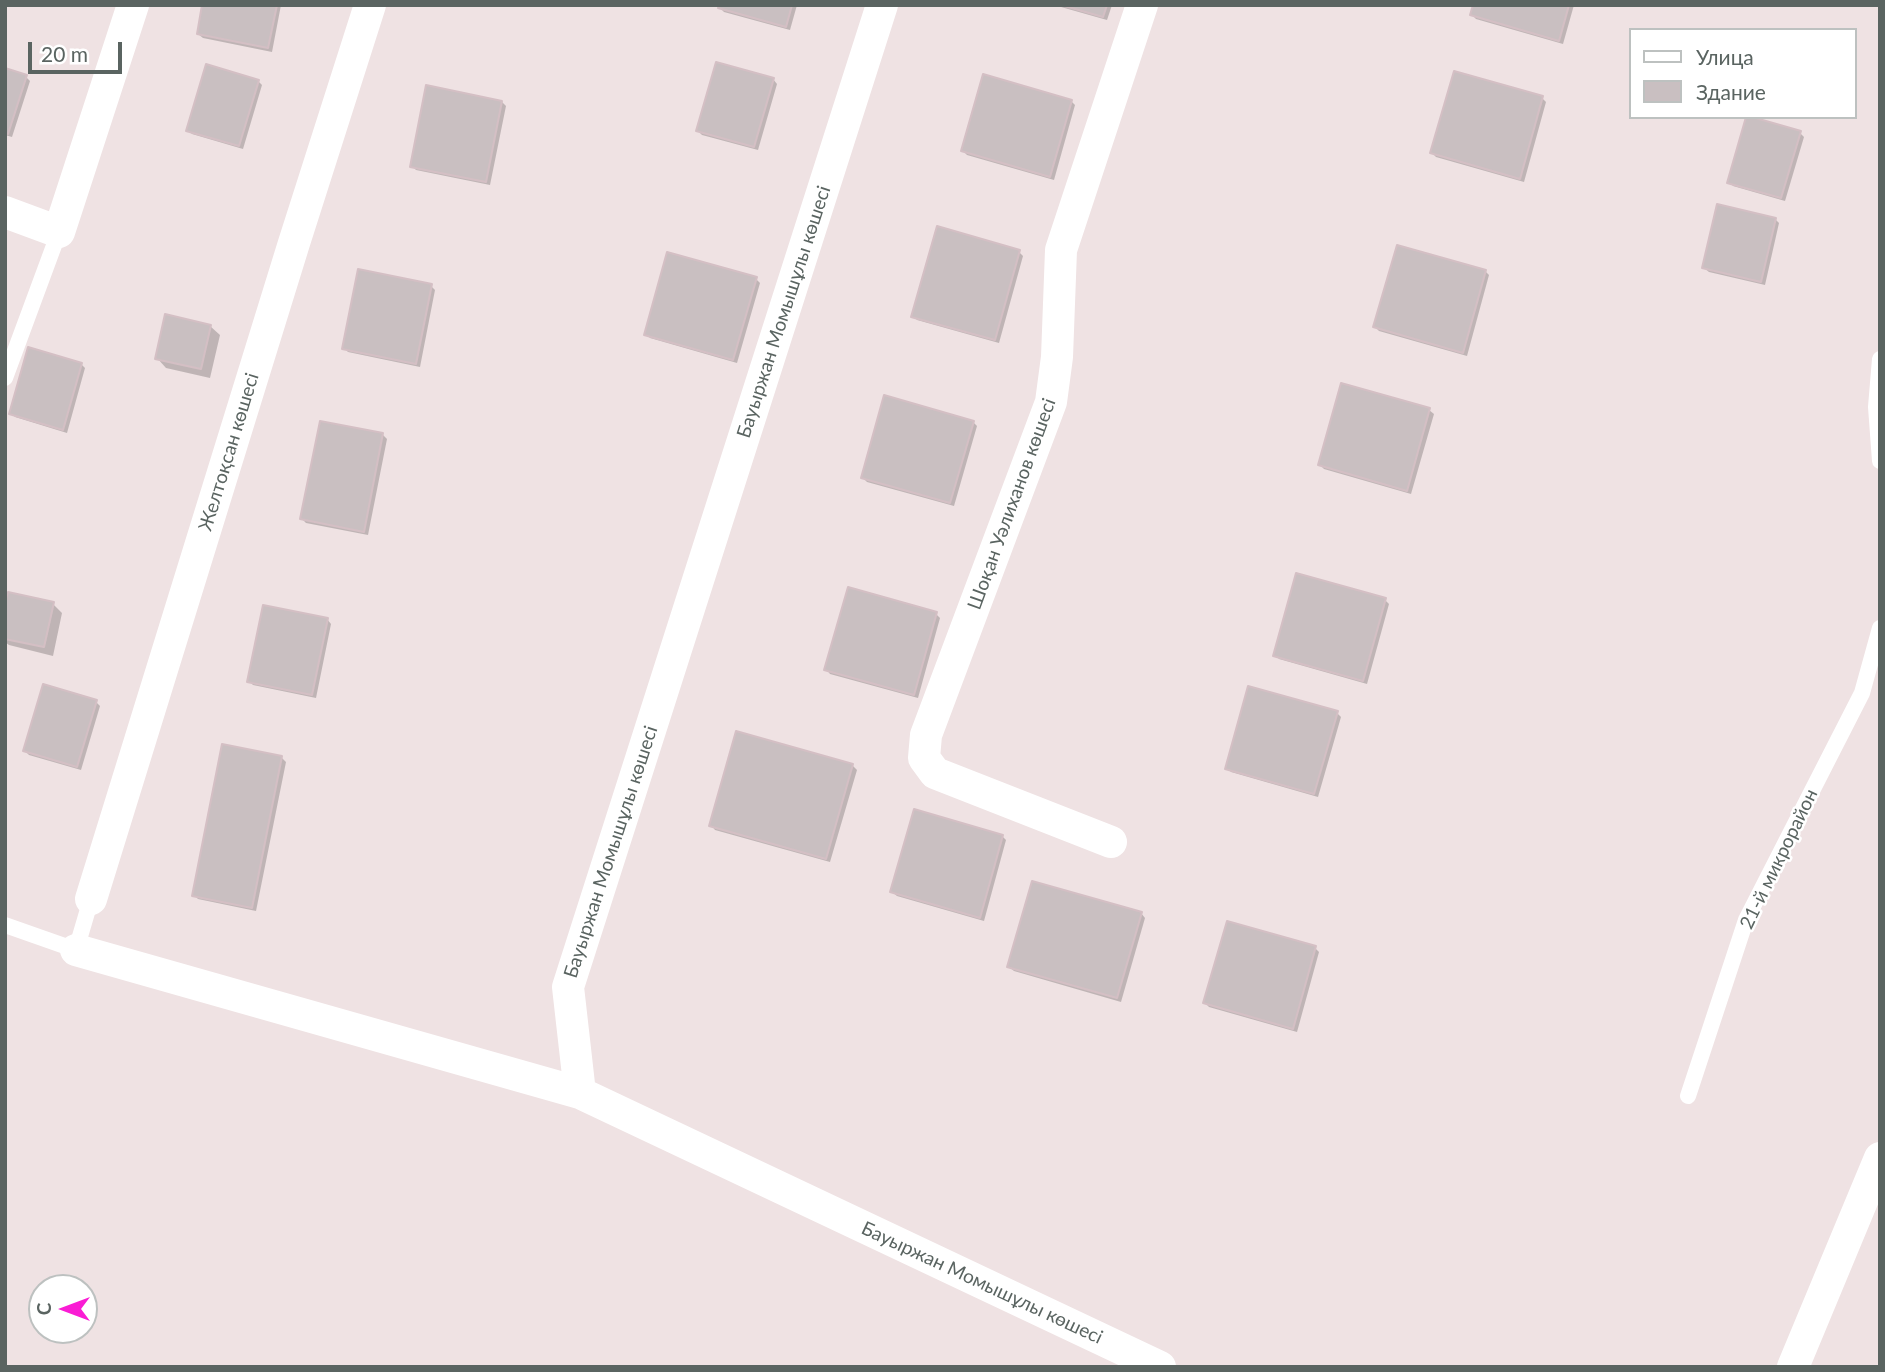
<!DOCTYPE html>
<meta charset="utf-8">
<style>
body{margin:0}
#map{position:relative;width:1885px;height:1372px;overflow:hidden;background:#efe2e3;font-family:Lato,sans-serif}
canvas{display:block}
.frame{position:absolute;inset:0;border:7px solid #5a6461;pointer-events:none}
.legend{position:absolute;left:1629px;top:28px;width:228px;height:91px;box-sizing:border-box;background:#fff;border:2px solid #bdc1c0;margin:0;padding:9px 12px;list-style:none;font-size:21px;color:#5a6461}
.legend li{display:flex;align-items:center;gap:14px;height:35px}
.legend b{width:35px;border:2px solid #bdc1c0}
.north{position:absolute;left:28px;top:1274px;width:70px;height:70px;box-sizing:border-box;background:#fff;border:2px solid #bdc1c0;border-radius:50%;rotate:270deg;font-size:19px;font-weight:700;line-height:28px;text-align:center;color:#5a6461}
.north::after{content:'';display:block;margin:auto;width:24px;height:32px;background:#fa1cd4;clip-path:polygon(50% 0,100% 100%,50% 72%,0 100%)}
.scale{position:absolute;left:28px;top:42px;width:94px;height:32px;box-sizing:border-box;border:4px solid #5a6461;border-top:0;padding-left:9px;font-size:21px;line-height:24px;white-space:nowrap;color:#5a6461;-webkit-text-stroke:5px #fff;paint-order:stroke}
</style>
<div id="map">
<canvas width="1885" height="1372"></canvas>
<div class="frame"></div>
<ul class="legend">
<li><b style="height:9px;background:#fff"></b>Улица</li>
<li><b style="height:19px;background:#c9bfc1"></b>Здание</li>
</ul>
<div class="north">С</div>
<div class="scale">20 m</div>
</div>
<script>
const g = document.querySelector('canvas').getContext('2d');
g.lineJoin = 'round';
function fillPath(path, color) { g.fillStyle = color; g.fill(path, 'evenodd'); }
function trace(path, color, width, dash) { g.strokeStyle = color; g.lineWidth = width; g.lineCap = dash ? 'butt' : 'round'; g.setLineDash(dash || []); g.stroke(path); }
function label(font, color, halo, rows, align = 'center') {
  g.font = font + ' Lato,sans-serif'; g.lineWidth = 5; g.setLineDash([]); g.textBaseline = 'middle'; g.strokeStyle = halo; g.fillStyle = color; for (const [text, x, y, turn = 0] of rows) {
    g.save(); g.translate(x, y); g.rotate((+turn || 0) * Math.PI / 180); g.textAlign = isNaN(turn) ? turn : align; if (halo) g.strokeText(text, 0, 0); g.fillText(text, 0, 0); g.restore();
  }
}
fillPath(new Path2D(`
 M204,5H281L272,52L203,38L198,34Z
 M721,5H797L790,30L724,12L720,8Z
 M1054,5H1112L1107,20Z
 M1475,5H1574L1563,44L1476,19L1472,15Z
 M5,70L26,77L30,81L12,137L5,135Z
 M773,79L777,84L758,150L702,135L698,131Z
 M258,81L262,85L243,149L192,134L188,130Z
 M1542,98L1546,102L1524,182L1436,157L1432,153Z
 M1071,101L1075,105L1054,180L967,155L963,151Z
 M502,102L506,106L490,185L416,170L412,166Z
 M1800,133L1804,137L1785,201L1733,186L1729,182Z
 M1775,219L1779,223L1765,285L1709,272L1704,268Z
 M1019,252L1023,256L999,343L917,320L913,316Z
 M1485,271L1489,275L1467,356L1379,331L1375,327Z
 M756,279L760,283L737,363L650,338L646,334Z
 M431,286L435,290L420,367L348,352L344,348Z
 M210,326L220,335L210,378L166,368L157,358Z
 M81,364L85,368L67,433L15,417L11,413Z
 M1429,410L1434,414L1411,494L1324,469L1320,465Z
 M973,422L977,426L954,506L867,482L863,478Z
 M383,435L387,439L368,535L306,523L302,519Z
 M1385,600L1389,604L1367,684L1279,659L1275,655Z
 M53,604L62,613L53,656L9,645L5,642V610Z
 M936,614L940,618L918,698L830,674L826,669Z
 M327,619L331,624L316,698L253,685L249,681Z
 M96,702L100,706L81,770L29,755L25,751Z
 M1337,713L1341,717L1318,797L1231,772L1227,768Z
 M737,733L853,766L857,770L830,862L715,830L711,825Z
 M281,757L286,762L256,911L198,899L194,895Z
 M1002,836L1006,840L984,921L897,896L892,892Z
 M1141,913L1145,918L1121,1002L1014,971L1009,967Z
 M1315,948L1319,952L1297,1032L1209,1007L1205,1003Z`), '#0003');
const building = new Path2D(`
 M202,5H277L268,48L197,34Z
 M719,5H792L786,27L718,8Z
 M1061,5H1107L1103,17Z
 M1473,5H1569L1559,41L1470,15Z
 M716,62L774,78L754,147L696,131Z
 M206,64L259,80L239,146L186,131Z
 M5,68L27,75L8,134L5,133Z
 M1454,71L1543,96L1520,179L1430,153Z
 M983,74L1072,100L1050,177L961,151Z
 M426,85L502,101L486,182L410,167Z
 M1746,117H1752L1801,131L1781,198L1727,183Z
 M1717,204L1776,218L1761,282L1702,268Z
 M937,226L1020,250L995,340L911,317Z
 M1397,245L1486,270L1463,353L1373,327Z
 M667,252L757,277L733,360L644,335Z
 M358,269L432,284L416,364L342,349Z
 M165,314L211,325L201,369L155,359Z
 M28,347L82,363L63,430L9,414Z
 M1341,383L1430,408L1407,491L1318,465Z
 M884,395L974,421L950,503L861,478Z
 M320,421L383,433L364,532L300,519Z
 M1296,573L1386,598L1363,681L1273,656Z
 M848,587L937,612L914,695L824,670Z
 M8,592L54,602L44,647L5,639V602Z
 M263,605L328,618L312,695L247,682Z
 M43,684L97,700L77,767L23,751Z
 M1248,686L1338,711L1314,794L1225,769Z
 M736,731L853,764L826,859L709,826Z
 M222,744L282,756L252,908L192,896Z
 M914,809L1003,835L980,918L890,892Z
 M1032,881L1142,912L1117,998L1007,967Z
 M1227,921L1316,946L1293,1029L1203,1003Z`);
fillPath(building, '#c9bfc1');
trace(building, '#d4bfc4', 2);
trace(new Path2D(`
 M1880,359L1876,407L1880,461
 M5,378L59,232
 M5,925L76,950L91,899
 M1688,1096L1746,920L1862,693L1880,628`), '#fff', 16);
trace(new Path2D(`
 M5,212L59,232L133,5
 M1111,842L935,773L924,758L926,735L1051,402L1057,357L1061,250L1142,5
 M91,899L294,243L370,5
 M76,950L580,1093L1160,1367
 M580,1093L568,987L882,5
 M1793,1367L1880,1158`), '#fff', 32);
label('19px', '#5a6461', '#fff', [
 ["Бауыржан Момышұлы көшесі",784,312,-72],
 ["Желтоқсан көшесі",229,452,-73],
 ["Шоқан Уәлиханов көшесі",1012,504,-70],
 ["Бауыржан Момышұлы көшесі",611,852,-72],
 ["21-й микрорайон",1779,859,-64],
 ["Бауыржан Момышұлы көшесі",982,1283,25]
]);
</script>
